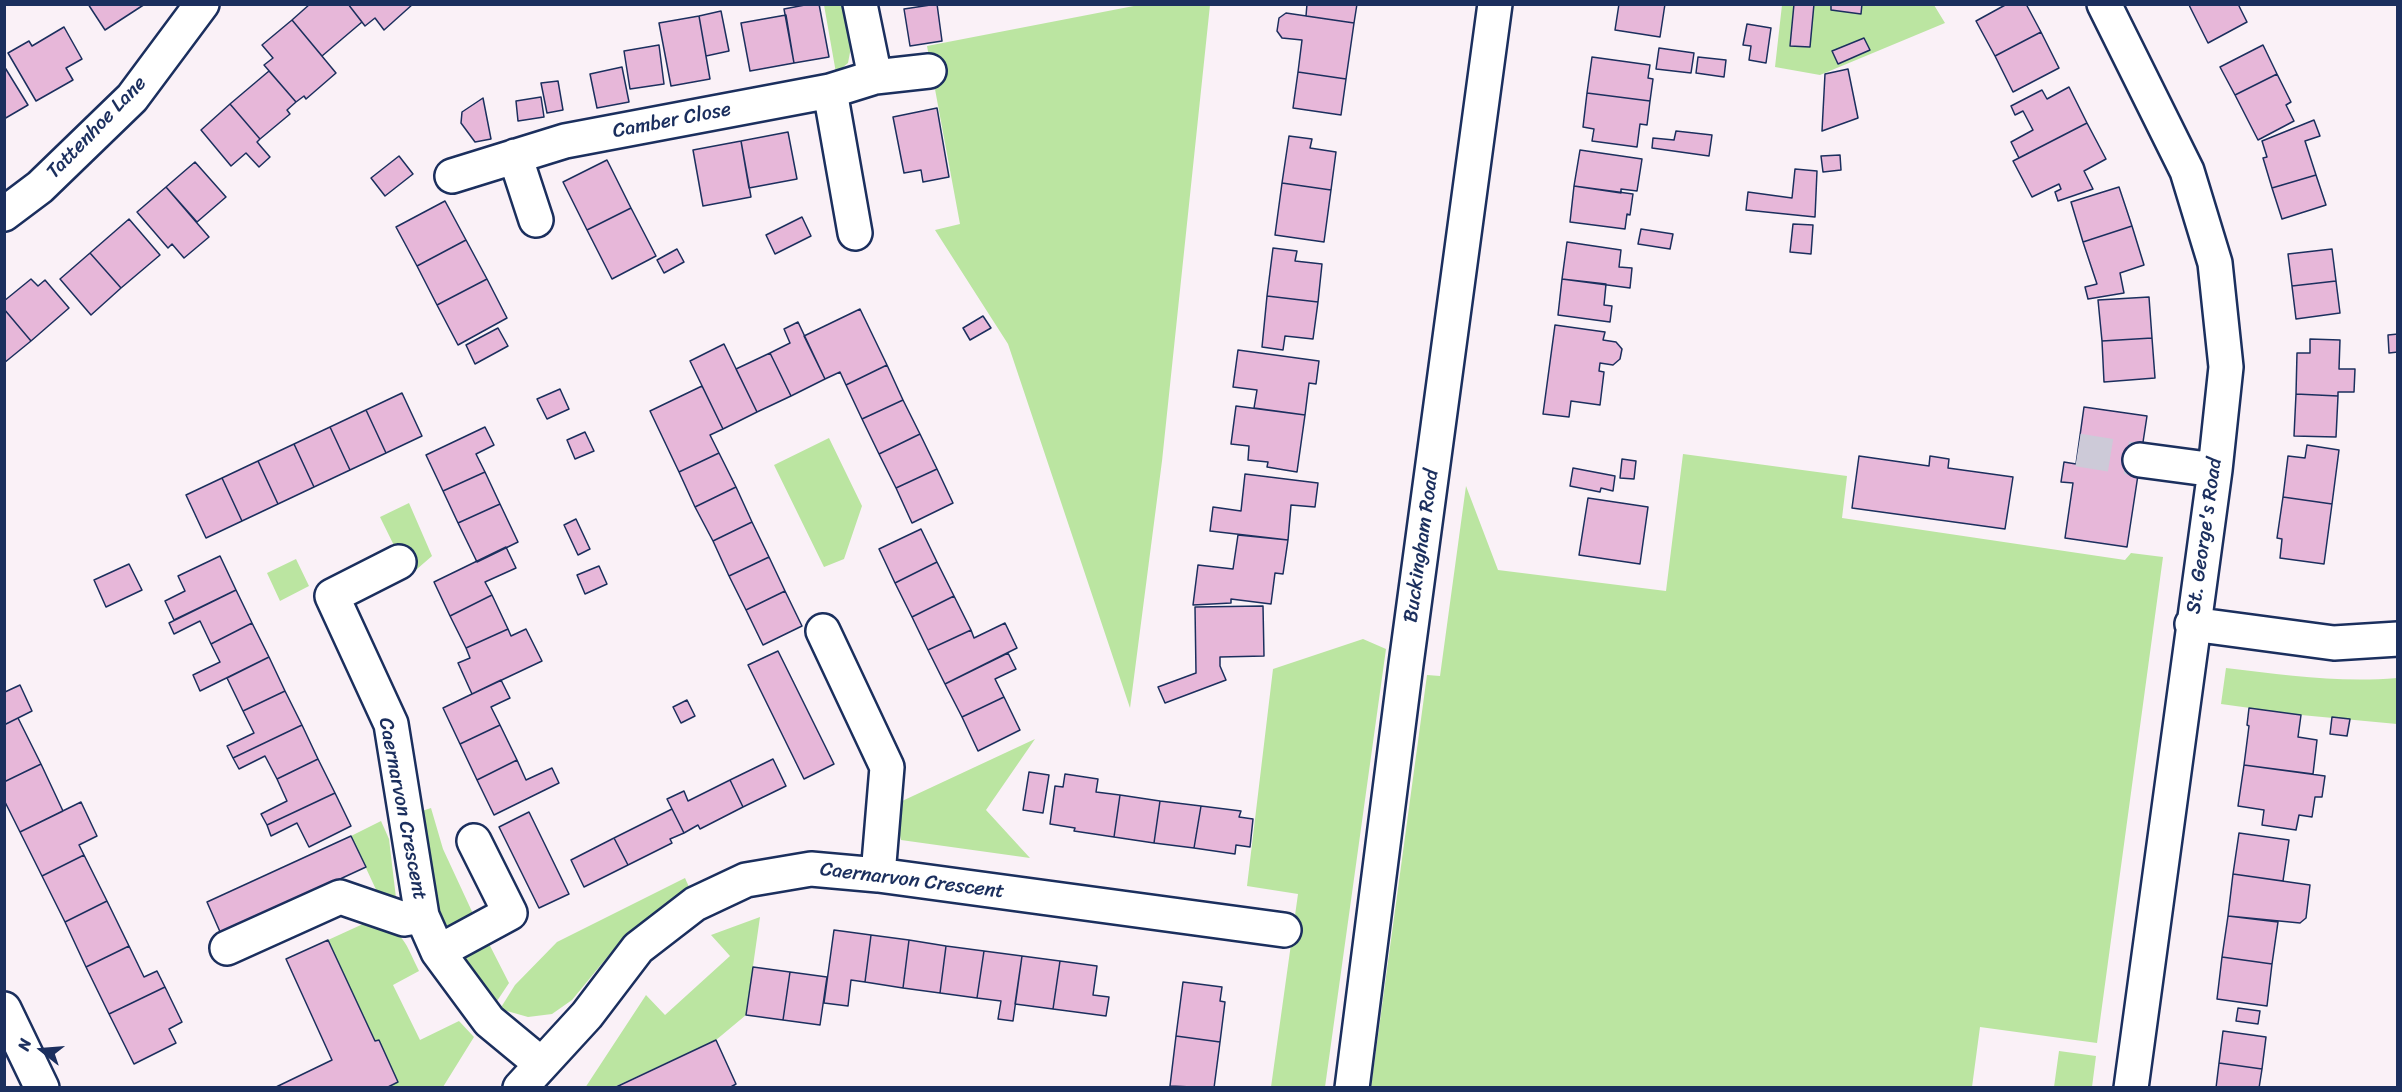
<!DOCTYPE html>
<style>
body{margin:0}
#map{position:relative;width:2402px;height:1092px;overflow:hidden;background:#faf1f7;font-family:Sriracha,sans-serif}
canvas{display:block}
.frame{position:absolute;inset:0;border:6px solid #1b2f5e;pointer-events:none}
.north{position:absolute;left:12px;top:1020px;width:60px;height:60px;-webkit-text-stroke:4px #fff;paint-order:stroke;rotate:287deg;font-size:16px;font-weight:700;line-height:24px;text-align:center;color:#1b2f5e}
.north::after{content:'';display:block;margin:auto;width:21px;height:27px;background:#1b2f5e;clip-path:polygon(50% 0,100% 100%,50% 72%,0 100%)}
</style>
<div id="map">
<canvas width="2402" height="1092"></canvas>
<div class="frame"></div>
<div class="north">N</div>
</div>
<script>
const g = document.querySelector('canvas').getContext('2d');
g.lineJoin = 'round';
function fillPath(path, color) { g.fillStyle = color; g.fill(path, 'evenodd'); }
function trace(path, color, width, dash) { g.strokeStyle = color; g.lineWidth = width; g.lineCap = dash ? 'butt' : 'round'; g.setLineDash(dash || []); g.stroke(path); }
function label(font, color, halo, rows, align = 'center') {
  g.font = font + ' Sriracha,sans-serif'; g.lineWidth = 4.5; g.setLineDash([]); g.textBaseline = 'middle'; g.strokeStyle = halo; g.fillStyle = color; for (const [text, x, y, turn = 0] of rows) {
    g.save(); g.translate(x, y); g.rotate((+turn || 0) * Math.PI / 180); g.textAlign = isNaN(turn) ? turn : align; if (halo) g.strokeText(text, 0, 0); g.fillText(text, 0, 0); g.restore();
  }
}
fillPath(new Path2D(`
 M824,5H843L851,47L848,63L836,73Z
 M1139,5H1210L1162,461L1130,708L1008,344L935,230L960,224L927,46Z
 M1782,5H1934L1945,23L1820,75L1775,67Z
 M829,438L862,506L844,559L824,567L774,465Z
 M1683,454L1847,476L1842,518L2125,560L2131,553L2163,557L2097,1043L1980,1027L1972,1087H1371L1427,675L1440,676L1466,486L1498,570L1666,591Z
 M409,503L432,556L409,576L380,517Z
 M296,559L309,586L280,601L267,573Z
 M1363,639L1386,649L1325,1087H1271L1298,894L1247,886L1273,669Z
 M2226,668C2283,675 2340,683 2397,678V724L2301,715L2221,704Z
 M1035,739L986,810L1030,858L901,840L897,822L900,802Z
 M431,808L443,849L475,918L453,929L442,922L437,908L422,811Z
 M381,821L389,839L396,898L387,900L379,896L351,836Z
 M685,878L689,887L627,933L572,1000L552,1014L528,1017L500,1009L515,985L557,942Z
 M760,917L746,1015L716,1040L614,1087L585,1088L646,995L665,1015L730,956L711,935Z
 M363,924C403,927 403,938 419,971L393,985L420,1040L459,1021L474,1037L443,1087H386L398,1082L379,1040L375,1041L328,940Z
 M486,938L509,983L495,1004L457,954Z
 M2059,1051L2096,1056L2092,1087H2054Z`), '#bbe5a1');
const building = new Path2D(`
 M88,4H145L105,30Z
 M310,4H348L362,22L322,56L292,20Z
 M348,4H413L384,30L375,18L365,26Z
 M810,4H819L829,57L794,63L784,9Z
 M937,4L942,41L910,46L904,9Z
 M1307,4H1357L1354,23L1306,16Z
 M1619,4H1665L1660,37L1615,30Z
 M1794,4H1814L1810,47L1790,46Z
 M1831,4H1862L1861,14L1831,10Z
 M2007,4H2026L2041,32L1995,56L1976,21Z
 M2238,4L2247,22L2208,43L2189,5Z
 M721,11L729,51L706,56L699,16Z
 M1286,13L1354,23L1346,79L1298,72L1302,40L1282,38L1277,31L1279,18Z
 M786,15L794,63L750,71L741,23Z
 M699,16L710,79L671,86L659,23Z
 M292,20L336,73L306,99L304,96L296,102L264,65L273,58L262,45Z
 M1747,24L1771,28L1766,63L1749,60L1751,46L1743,45Z
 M64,27L82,59L66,68L73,80L36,101L8,53L29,41L32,46Z
 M2041,32L2059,68L2013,92L1995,56Z
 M1864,38L1870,50L1838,64L1832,51Z
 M659,45L664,84L630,89L624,51Z
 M2263,45L2277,74L2235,95L2220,67Z
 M1659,48L1694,53L1691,73L1656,69Z
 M1592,57L1650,65L1648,78L1653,79L1650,101L1587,93Z
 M1698,57L1726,60L1724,77L1696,73Z
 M4,66L28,105L4,119Z
 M622,67L629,102L597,108L590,74Z
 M1848,69L1858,118L1822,131L1825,74Z
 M269,71L296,102L287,110L290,114L260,139L230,104Z
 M1298,72L1346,79L1341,115L1293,108Z
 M2277,74L2291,102L2286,105L2294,121L2258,140L2235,95Z
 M558,81L563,110L547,113L541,83Z
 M2069,87L2087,123L2019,158L2011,142L2033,130L2023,111L2015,115L2011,106L2042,90L2047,99Z
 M1587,93L1650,101L1647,125L1640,124L1637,147L1592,141L1594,129L1583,127Z
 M541,97L544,117L518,121L516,101Z
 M483,98L491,139L475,142L461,123L462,112Z
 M230,104L260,139L257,142L270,157L259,167L246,153L231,166L201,130Z
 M937,108L949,177L923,182L921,170L904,173L893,117Z
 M2314,120L2320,136L2305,141L2316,175L2272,188L2263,158L2267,157L2262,141Z
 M2087,123L2106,159L2084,171L2093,189L2058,201L2055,192L2061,189L2059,184L2032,197L2013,161Z
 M1676,131L1712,135L1709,156L1652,148L1653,138L1674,140Z
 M788,132L797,179L749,188L741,141Z
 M1289,136L1312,139L1310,148L1336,152L1331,190L1282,183Z
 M741,141L751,197L703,206L693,150Z
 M1580,150L1642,159L1637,191L1621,189V193L1574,186Z
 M1840,155L1841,170L1823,172L1821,156Z
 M399,156L413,174L385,196L371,178Z
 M607,160L631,208L587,230L563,182Z
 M195,162L226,197L197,222L166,187Z
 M1795,169L1817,171L1815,217L1746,210L1748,192L1792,198Z
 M2316,175L2326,205L2282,219L2272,188Z
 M1282,183L1331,190L1324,242L1275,235Z
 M1574,186L1633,194L1630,215L1627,214L1625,229L1570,222Z
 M166,187L209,237L184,258L172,244L168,248L137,212Z
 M2119,187L2132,226L2083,242L2071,202Z
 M445,201L466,240L417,266L396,227Z
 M631,208L656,256L612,279L587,230Z
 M802,217L811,236L775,254L766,235Z
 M129,219L160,255L121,288L90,253Z
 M1793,224L1813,225L1811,254L1790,252Z
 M2132,226L2144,265L2120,273L2124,293L2088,299L2085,287L2097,284L2083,242Z
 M1641,229L1673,234L1670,249L1638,244Z
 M466,240L487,279L437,305L417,266Z
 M1567,242L1621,250L1619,267L1632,268L1630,288L1562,279Z
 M1273,248L1297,251L1295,261L1322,264L1318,302L1267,296Z
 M677,249L684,262L664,273L657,260Z
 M2332,249L2336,281L2292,286L2288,254Z
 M90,253L121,288L91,315L60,279Z
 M31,279L38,286L45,280L69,308L31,341L4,309V301Z
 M487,279L507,318L458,345L437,305Z
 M1562,279L1606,284L1604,305L1612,306L1610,322L1558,315Z
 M2336,281L2340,313L2296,319L2292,286Z
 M1267,296L1318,302L1313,339L1285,336L1283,350L1262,347Z
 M2149,297L2152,338L2102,341L2098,300Z
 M4,309L31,341L4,363Z
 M860,309L887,365L846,385L840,372L825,379L804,336Z
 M983,316L991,328L970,340L963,328Z
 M798,322L825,379L791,396L770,353L790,343L784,329Z
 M1555,325L1605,332L1603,340L1616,342L1622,349L1620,359L1613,365L1600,363L1599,371L1604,372L1600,405L1571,401L1569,417L1543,414Z
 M498,328L508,346L475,364L466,345Z
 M2398,334V352L2389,353L2388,335Z
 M2152,338L2155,378L2104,382L2102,341Z
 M2310,339L2340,340L2339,369H2355L2354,392H2338V396L2296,394L2297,353H2310Z
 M724,344L757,412L723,429L690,361Z
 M1238,350L1319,361L1316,384L1309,383L1305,415L1254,408L1257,390L1233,387Z
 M770,353L791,396L757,412L736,369Z
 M887,365L903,400L862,419L846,385Z
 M702,386L723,429L710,435L719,453L679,472L650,411Z
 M560,389L569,409L547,419L537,399Z
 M402,393L422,436L386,453L366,410Z
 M2296,394L2338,396L2336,437L2294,436Z
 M903,400L920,434L879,454L862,419Z
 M1236,406L1305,415L1297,472L1267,467L1268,462L1248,460L1249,446L1231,444Z
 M2084,407L2147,416L2127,547L2065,538L2073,483L2061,482L2064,462L2076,464Z
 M366,410L386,453L350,470L330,427Z
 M330,427L350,470L314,487L294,444Z
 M485,427L494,445L476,454L485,472L443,491L426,455Z
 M585,432L594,451L575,459L567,440Z
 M920,434L937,469L896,488L879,454Z
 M294,444L314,487L278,504L258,461Z
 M2307,445L2339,450L2332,504L2283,497L2288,456L2305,458Z
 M719,453L736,487L695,507L679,472Z
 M1859,456L1929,466L1930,456L1949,459L1948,468L2013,477L2005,529L1852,508Z
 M1622,459L1636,461L1634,479L1620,478Z
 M258,461L278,504L242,521L222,478Z
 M1573,468L1615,476L1613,491L1601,488L1600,492L1570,486Z
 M937,469L953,503L912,523L896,488Z
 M485,472L500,504L458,523L443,491Z
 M1245,474L1318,483L1315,507L1291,505L1288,540L1210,531L1213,507L1241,511Z
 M222,478L242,521L206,538L186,495Z
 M736,487L752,522L713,541L695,507Z
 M2283,497L2332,504L2324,564L2280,558L2282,539L2277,538Z
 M1588,498L1648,507L1640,564L1579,555Z
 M500,504L518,542L477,562L458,523Z
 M576,519L590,549L578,555L564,525Z
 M752,522L769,557L729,576L713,541Z
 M921,529L937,562L895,583L879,549Z
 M1238,535L1288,540L1283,574L1275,573L1271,604L1231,599V603L1193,605L1198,565L1233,569Z
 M506,547L516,568L485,582L492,595L450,616L434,582Z
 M220,556L236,590L174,620L165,601L185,591L178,576Z
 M769,557L785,591L746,610L729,576Z
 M937,562L954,596L912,617L895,583Z
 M129,564L142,590L106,607L94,580Z
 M599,566L607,584L585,594L577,575Z
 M236,590L252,623L211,644L200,621L174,634L169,623Z
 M785,591L802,626L763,645L746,610Z
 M492,595L508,629L466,648L450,616Z
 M954,596L971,630L928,650L912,617Z
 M1263,606L1264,656L1220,657V666L1226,680L1165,703L1158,687L1196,673L1195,607Z
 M252,623L269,657L200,691L193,675L220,662L211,644Z
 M1005,623L1017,648L945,684L928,650L971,630L974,638Z
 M508,629L511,636L526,629L542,661L472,694L458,663L470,658L466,648Z
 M778,651L834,764L804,779L748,665Z
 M1008,653L1016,669L995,679L1004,697L962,717L945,684Z
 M269,657L285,691L243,711L227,678Z
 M501,680L510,698L491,707L500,725L460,744L443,708Z
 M20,685L32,711L4,725V690L5,692Z
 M285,691L302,725L233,758L227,746L254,733L243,711Z
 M1004,697L1020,730L978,751L962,717Z
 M687,700L695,716L681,723L673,707Z
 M2249,708L2301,715L2298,737L2317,740L2313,774L2244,765L2249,726L2247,725Z
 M2332,717L2350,719L2347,736L2330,734Z
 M18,718L41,764L4,782V725Z
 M302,725L318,759L277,779L265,756L239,769L233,758Z
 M500,725L517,760L477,780L460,744Z
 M318,759L335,793L267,825L261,814L287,801L277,779Z
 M773,759L786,786L743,807L730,780Z
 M517,760L526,780L552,768L559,783L494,815L477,780Z
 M41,764L63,811L20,832L4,800V782Z
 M2244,765L2325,776L2322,797H2315L2312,817L2299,815L2296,830L2262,825L2264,810L2238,806Z
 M1029,772L1049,775L1043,813L1023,810Z
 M1065,774L1098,779L1096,792L1120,795L1114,837L1074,831L1075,828L1050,824L1055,786L1063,787Z
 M730,780L743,807L700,829L698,825L684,833L667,799L684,791L688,801Z
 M335,793L351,826L309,847L297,823L271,836L267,825Z
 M1120,795L1160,801L1154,843L1114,837Z
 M1160,801L1201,806L1194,848L1154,843Z
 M81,802L97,836L79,845L84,855L42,876L20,832Z
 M1201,806L1241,811L1239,817L1253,819L1250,847L1236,845L1235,854L1194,848Z
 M672,809L684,833L670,839L672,843L628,865L614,838Z
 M529,812L569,894L539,908L499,827Z
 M2239,833L2289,840L2283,881L2233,874Z
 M351,836L366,867L221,934L207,902Z
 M614,838L628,865L584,887L571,860Z
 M84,855L107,901L65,922L42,876Z
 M2233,874L2310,885L2306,918L2300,923L2228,916Z
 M107,901L129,946L86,967L65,922Z
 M2228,916L2278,922L2272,964L2222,957Z
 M834,930L871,935L865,982L851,980L848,1006L824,1003Z
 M871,935L909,940L903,988L865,982Z
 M328,940L375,1041L379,1040L398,1082L386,1088H274L332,1060L286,959Z
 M909,940L946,946L940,993L903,988Z
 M129,946L144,977L157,971L165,987L109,1014L86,967Z
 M946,946L984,951L977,998L940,993Z
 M984,951L1022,956L1013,1021L998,1019L1001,1001L977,998Z
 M1022,956L1060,961L1053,1009L1015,1004Z
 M2222,957L2272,964L2267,1006L2217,999Z
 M1060,961L1097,966L1093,995L1109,997L1106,1016L1053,1009Z
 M753,967L790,972L783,1020L746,1015Z
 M790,972L827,977L820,1025L783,1020Z
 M1183,982L1222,987L1220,1001L1225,1002L1220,1042L1176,1036Z
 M165,987L182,1022L169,1029L176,1043L134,1064L109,1014Z
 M2238,1008L2260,1011L2258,1024L2236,1021Z
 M2223,1031L2266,1037L2262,1069L2219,1063Z
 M1176,1036L1220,1042L1214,1088L1170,1086Z
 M716,1040L736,1084L729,1088H614Z
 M2219,1063L2262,1069L2259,1088H2216Z`);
fillPath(building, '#e7b7d9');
trace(building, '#1b2f5e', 1.5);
trace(new Path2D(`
 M2078,450L2140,460`), '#cdcad8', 33, [33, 16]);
const minor = new Path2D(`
 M860,4L875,77
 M2104,4L2187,171L2215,263L2226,367L2215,470L2131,1088
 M830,91L855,233
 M515,156L536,220
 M452,176L565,141L830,91L875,77L929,71
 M4,214L40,187L132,98L202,4
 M2140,460L2215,470
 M399,562L332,596L391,724L422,916L438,952L489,1021L541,1064
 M2192,624L2334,643L2398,639
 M823,631L887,767L878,875
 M227,948L340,897L404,919L422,916
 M438,952L510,913L474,841
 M4,1009L42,1088
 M520,1088L587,1015L638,948L695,904L746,880L811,869L878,875L1284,930`);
const major = new Path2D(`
 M1352,1088L1406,664L1495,4`);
trace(minor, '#1b2f5e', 38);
trace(major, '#1b2f5e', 38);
trace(minor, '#fff', 33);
trace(major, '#fff', 33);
label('20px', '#1b2f5e', '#fff', [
 ["Camber Close",672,121,-11],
 ["Tattenhoe Lane",97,128,-46],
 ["St. George's Road",2205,536,-82],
 ["Buckingham Road",1422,546,-82],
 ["Caernarvon Crescent",402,809,79],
 ["Caernarvon Crescent",912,881,7]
]);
</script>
